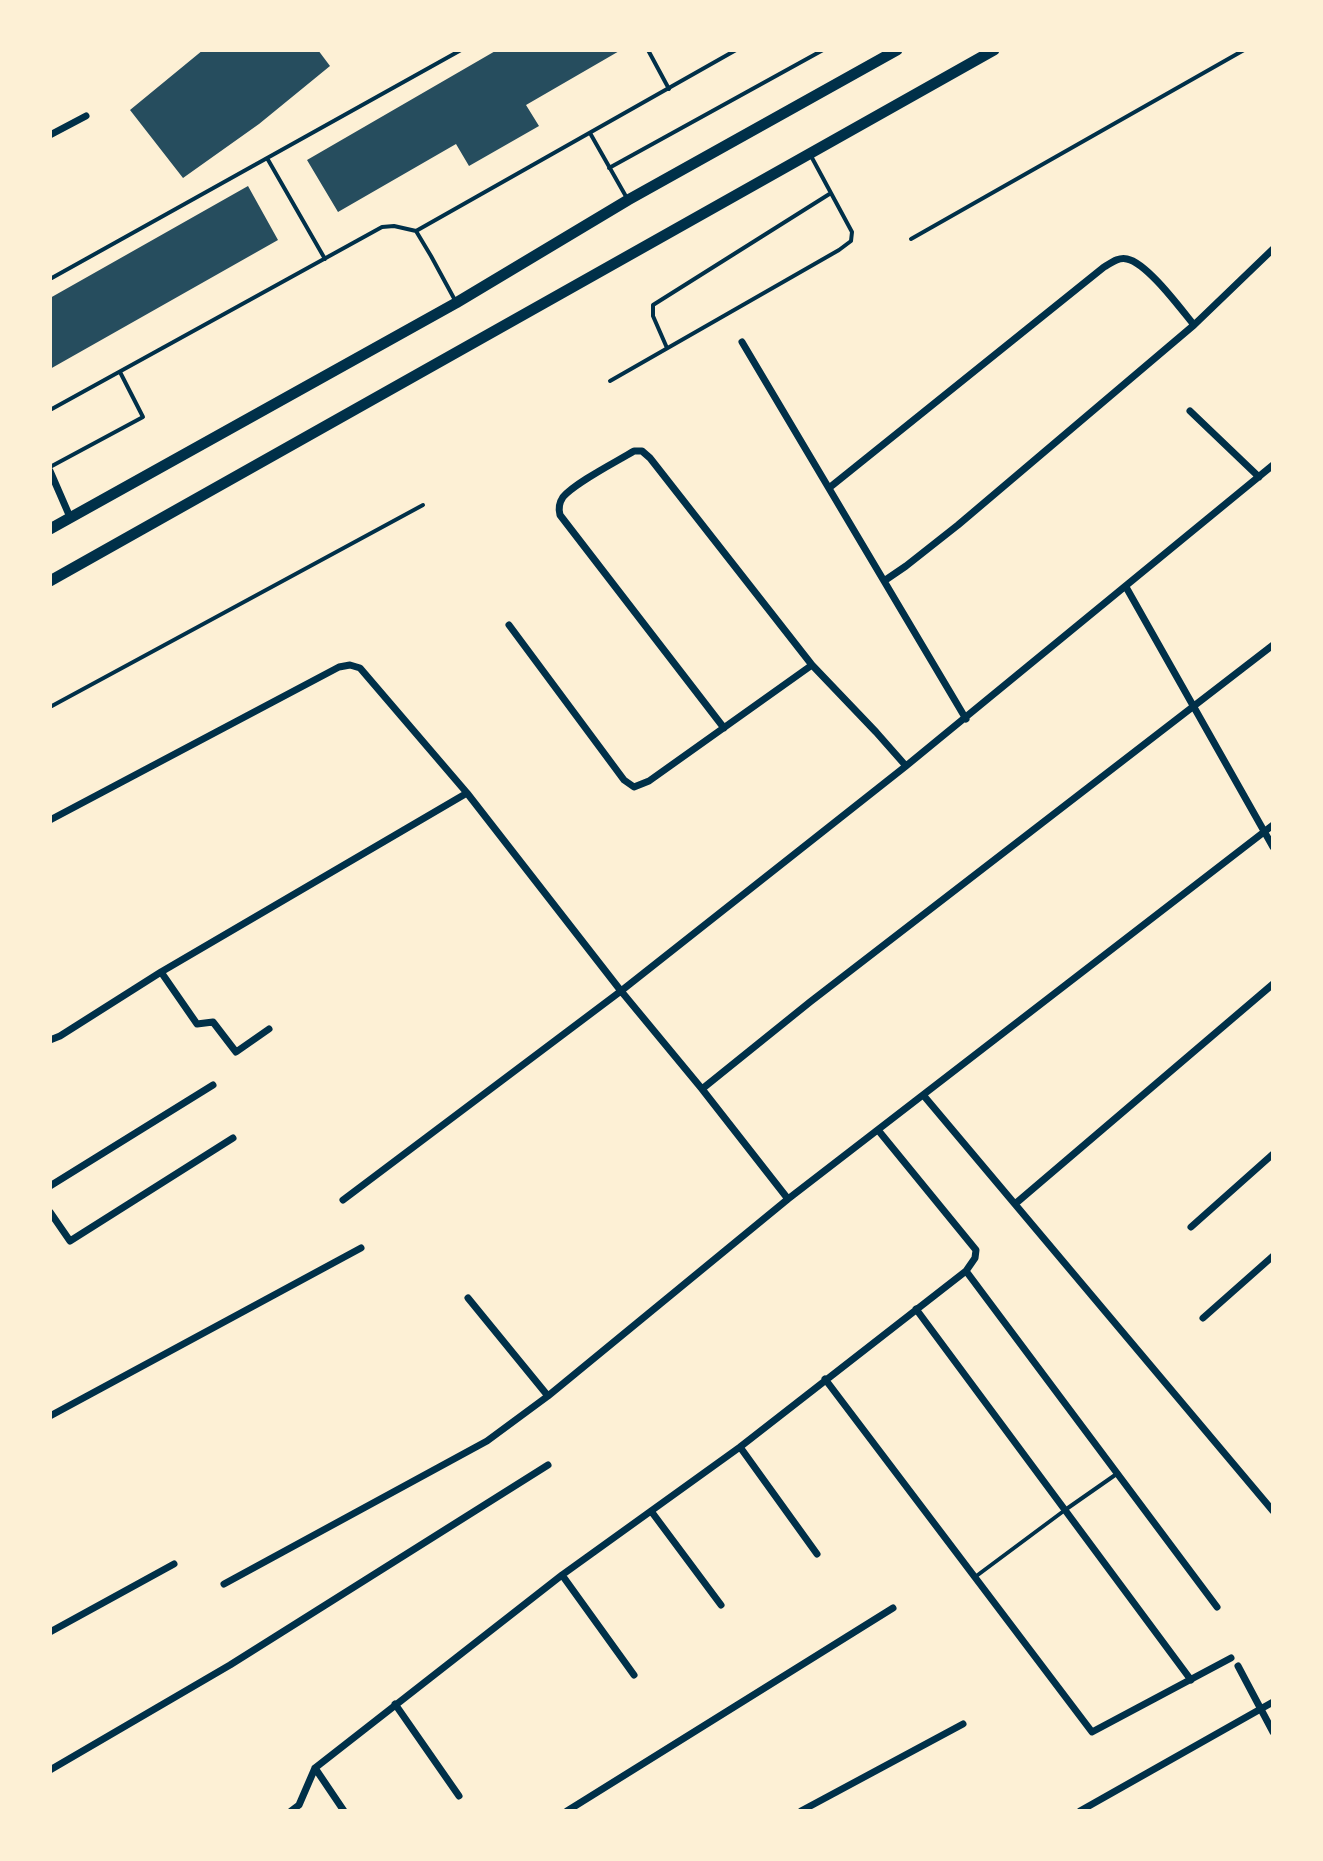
<!DOCTYPE html>
<style>
body{margin:0}
#map{position:relative;width:1323px;height:1861px;overflow:hidden;background:#fdf0d5;font-family:Mulish,sans-serif}
canvas{display:block}
.frame{position:absolute;inset:0;border:52px solid #fdf0d5;pointer-events:none}
</style>
<div id="map">
<canvas width="1323" height="1861"></canvas>
<div class="frame"></div>
</div>
<script>
const g = document.querySelector('canvas').getContext('2d');
g.lineJoin = 'round';
function fillPath(path, color) { g.fillStyle = color; g.fill(path, 'evenodd'); }
function trace(path, color, width, dash) { g.strokeStyle = color; g.lineWidth = width; g.lineCap = dash ? 'butt' : 'round'; g.setLineDash(dash || []); g.stroke(path); }
fillPath(new Path2D(`
 M203,50H318L330,66L259,124L183,178L130,110Z
 M497,50H621L526,105L539,126L469,166L456,144L338,212L307,160Z
 M248,186L278,240L50,369V298Z`), '#264d5e');
trace(new Path2D(`
 M648,50L669,89
 M590,133L628,200
 M267,158L325,259
 M609,168L823,50
 M416,231L431,256L456,302
 M911,239L1244,50
 M50,279L461,50
 M667,348L653,316V305L831,193
 M610,381L839,250L851,241L852,232L811,156
 M50,410L382,227L394,226L416,231L736,50
 M50,467L143,417L120,372
 M50,707L423,505
 M975,1577L1065,1510L1118,1473`), '#003049', 4);
trace(new Path2D(`
 M50,135L86,116
 M742,342L966,719
 M1190,411L1259,477
 M50,471L70,517
 M829,488L1104,267C1111,263 1118,257 1127,259C1147,263 1180,308 1194,325
 M884,581L906,566L958,525L1194,325L1273,249
 M1126,587L1273,847
 M509,625L624,780L634,787L649,781L812,665
 M724,728L560,515C558,508 559,503 563,497C576,482 616,462 634,451H642L650,458L812,665L876,732L906,766
 M50,820L339,667L350,665L360,668L467,793L621,991L702,1089L788,1199
 M161,972L197,1024L213,1022L236,1052L269,1029
 M50,1040L60,1036L161,972L467,793
 M702,1089L810,1002L1273,645
 M924,1096L1273,1511
 M50,1186L213,1085
 M343,1200L621,991L906,766L1273,465
 M1015,1204L1273,984
 M50,1212L70,1241L233,1138
 M1191,1227L1273,1154
 M966,1271L1217,1607
 M468,1298L548,1396
 M916,1309L1191,1680
 M1203,1318L1273,1256
 M825,1379L1092,1732L1231,1658
 M50,1416L361,1248
 M740,1447L817,1554
 M651,1511L721,1605
 M562,1575L634,1675
 M224,1584L487,1441L548,1396L788,1199L1273,825
 M50,1632L174,1564
 M1238,1666L1273,1732
 M395,1704L459,1796
 M315,1768L344,1811
 M50,1770L230,1665L548,1465
 M291,1811L299,1805L315,1768L562,1575L740,1447L966,1271L975,1258L976,1250L878,1130
 M567,1811L893,1608
 M801,1811L963,1724
 M1080,1811L1273,1702`), '#003049', 7);
trace(new Path2D(`
 M50,529L456,303L628,200L897,50
 M50,581L994,50`), '#003049', 11);
</script>
